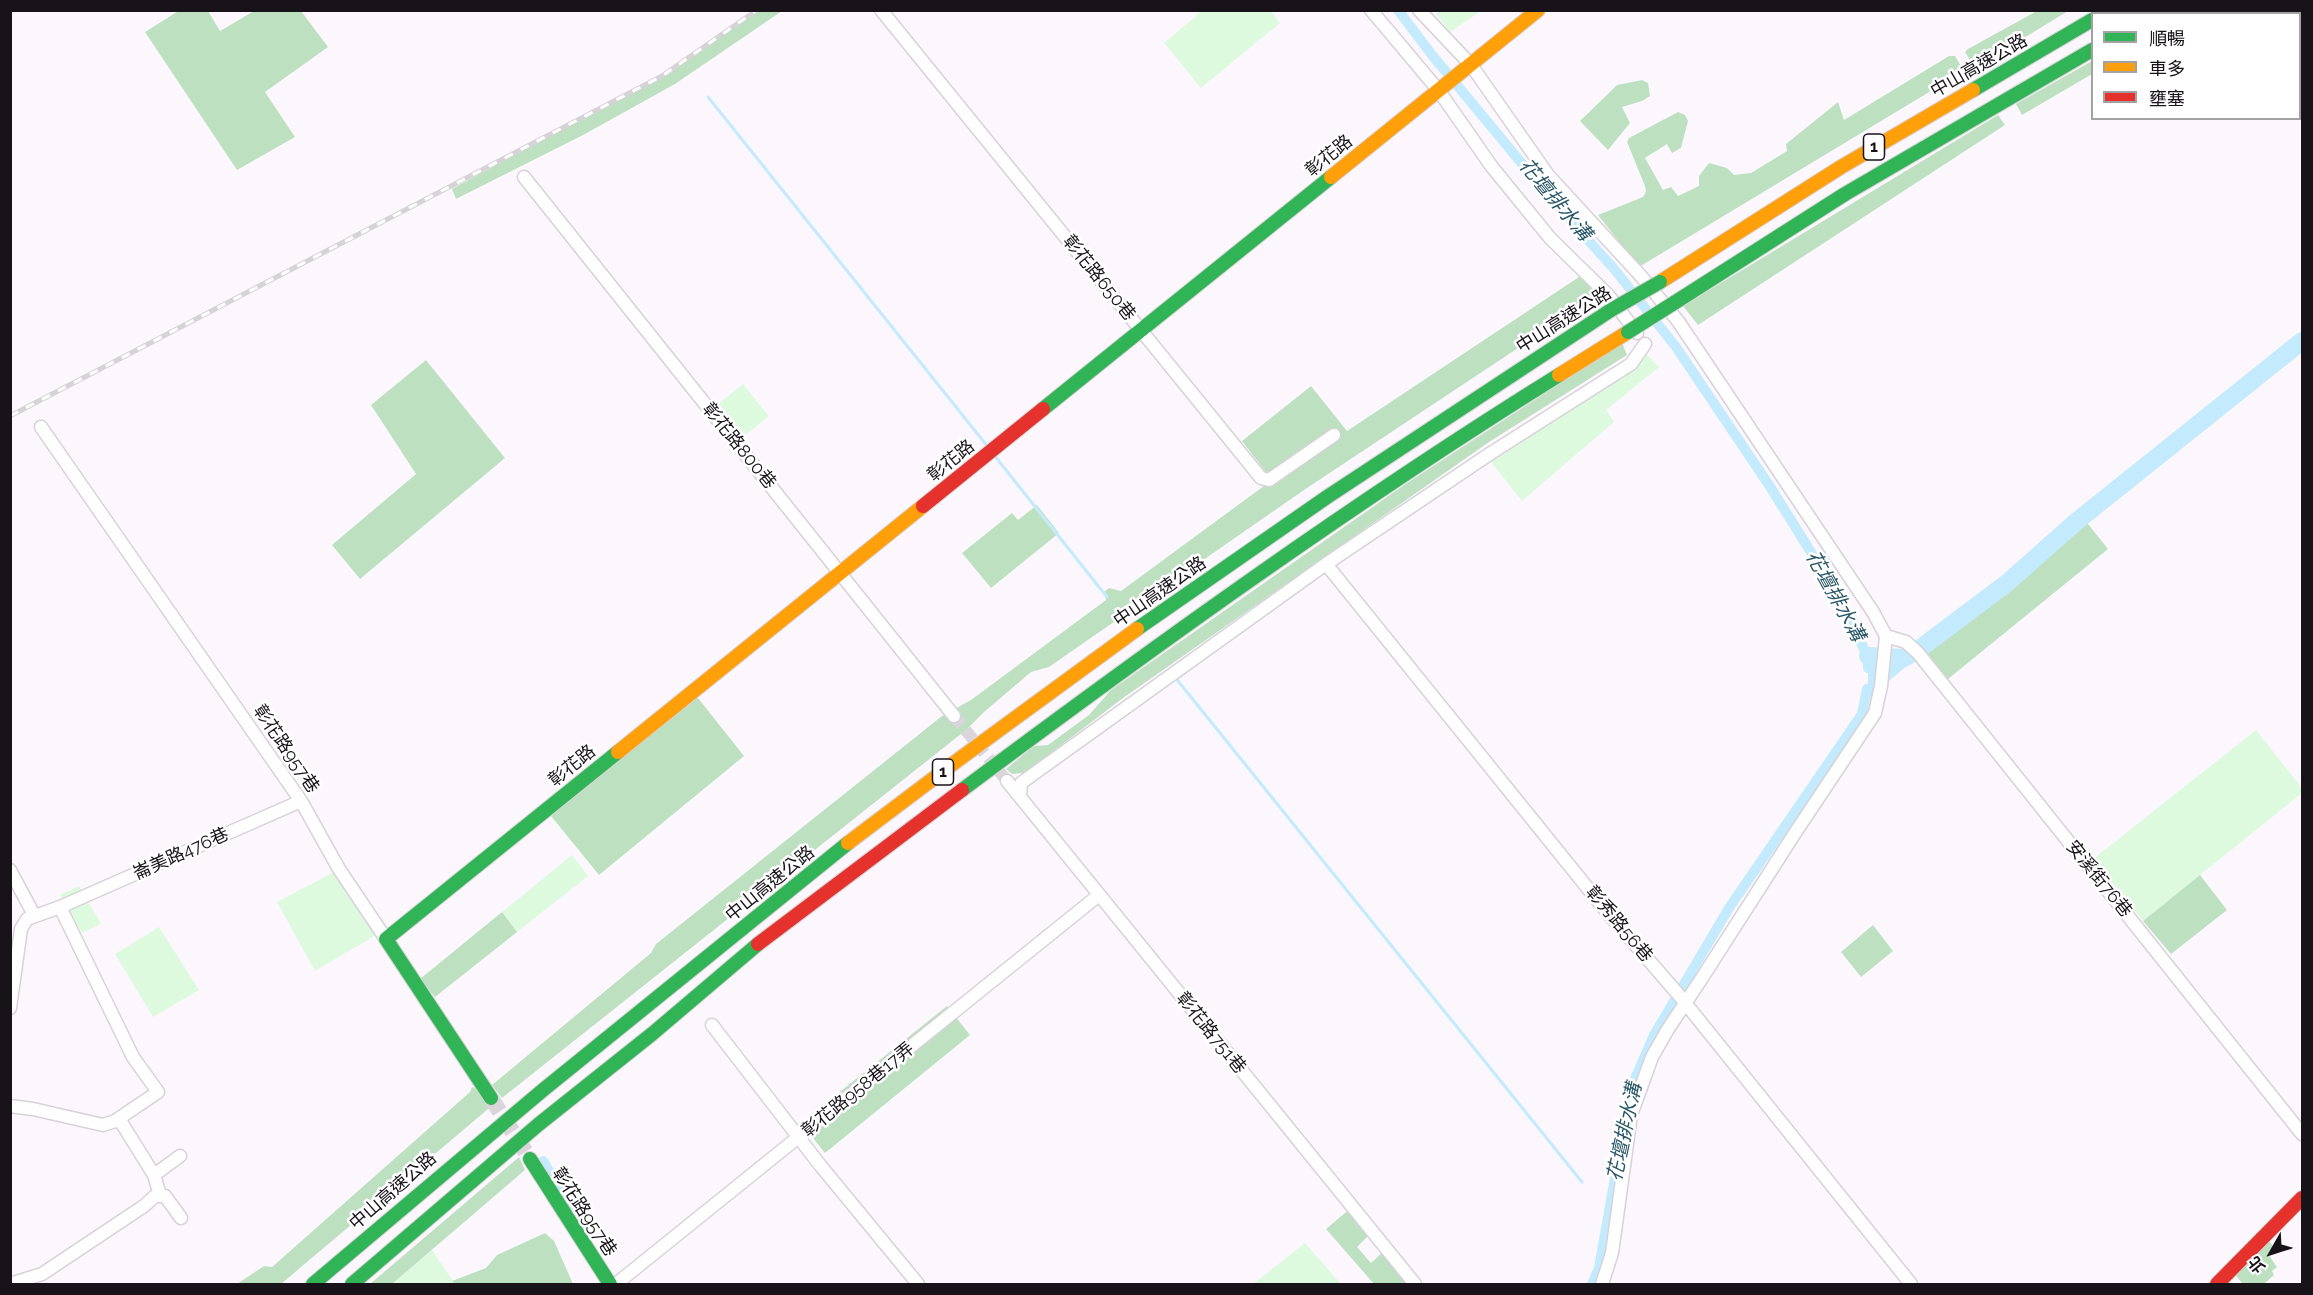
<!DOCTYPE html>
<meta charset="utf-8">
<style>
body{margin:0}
#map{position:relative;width:2313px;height:1295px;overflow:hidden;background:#fcf7fd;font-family:Raleway,"Noto Sans TC",sans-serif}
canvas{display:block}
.frame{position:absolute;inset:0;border:12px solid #171318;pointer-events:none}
.legend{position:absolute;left:2091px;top:12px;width:210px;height:108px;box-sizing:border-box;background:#fff;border:2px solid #a2a1a3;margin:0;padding:8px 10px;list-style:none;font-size:18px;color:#171318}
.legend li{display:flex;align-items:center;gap:12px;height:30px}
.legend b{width:30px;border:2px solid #a2a1a3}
.north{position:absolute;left:2241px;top:1223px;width:60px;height:60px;-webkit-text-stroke:4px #fff;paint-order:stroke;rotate:231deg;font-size:16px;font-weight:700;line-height:24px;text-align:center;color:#171318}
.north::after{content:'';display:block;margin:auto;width:21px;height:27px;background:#171318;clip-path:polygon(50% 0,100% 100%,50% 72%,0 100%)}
</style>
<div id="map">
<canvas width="2313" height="1295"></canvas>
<div class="frame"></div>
<ul class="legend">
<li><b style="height:8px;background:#30b455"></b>順暢</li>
<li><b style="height:8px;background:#ff9f0a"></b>車多</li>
<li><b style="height:8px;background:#e5322d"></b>壅塞</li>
</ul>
<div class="north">北</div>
</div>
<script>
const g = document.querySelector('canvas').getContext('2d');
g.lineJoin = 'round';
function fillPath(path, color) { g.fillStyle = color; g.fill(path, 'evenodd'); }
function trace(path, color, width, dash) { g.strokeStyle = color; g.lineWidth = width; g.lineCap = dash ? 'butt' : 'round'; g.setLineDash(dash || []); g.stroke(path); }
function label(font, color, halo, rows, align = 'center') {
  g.font = font + ' Raleway,"Noto Sans TC",sans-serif'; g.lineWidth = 5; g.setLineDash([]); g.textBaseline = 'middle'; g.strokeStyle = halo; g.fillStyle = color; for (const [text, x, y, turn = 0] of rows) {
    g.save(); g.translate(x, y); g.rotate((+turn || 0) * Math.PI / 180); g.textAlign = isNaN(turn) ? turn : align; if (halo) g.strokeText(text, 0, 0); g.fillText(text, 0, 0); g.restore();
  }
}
fillPath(new Path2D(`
 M1202,11H1271L1280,23L1201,88L1164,43Z
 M1439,11V10L1481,11L1450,32L1436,14Z
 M1645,353L1659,367L1606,410L1614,422L1522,501L1484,453L1613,367Z
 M743,384L769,416L743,437L717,405Z
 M2256,730L2302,788V793L2143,921L2093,859Z
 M572,855L588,876L517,932L502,912Z
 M336,871L376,935L315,971L277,902Z
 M79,886L101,924L82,933L60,895Z
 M159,927L199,990L153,1017L115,954Z
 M1305,1243L1341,1284H1253Z
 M432,1250L455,1284H392Z`), '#ddfadf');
fillPath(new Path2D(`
 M180,10L208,11L220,31L254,11H301L328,47L265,92L295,137L237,170L145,32Z
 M759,11H782L675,84L585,134L456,199L452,189L668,72Z
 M2037,11H2068L1975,68L1965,52L1968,49Z
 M1949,56H1955L1964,71L1639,267L1598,215L1643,197L1646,192L1645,186L1627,142L1629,138L1678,112L1685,115L1688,121L1681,148L1672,153L1667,144L1645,158L1663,190L1671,187L1678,196L1699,186V176L1709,163L1727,168L1734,175L1751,173L1787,151L1786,144L1838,102L1844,120Z
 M2092,61V74L2022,115L2016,104Z
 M1642,80L1648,83L1650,96L1642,101L1622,107L1630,123L1608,150L1580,121L1617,85Z
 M1998,115L2005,125L1698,325L1683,306Z
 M1582,275L1598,295L1304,490L1049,667L1031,672L984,712L966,730L502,1098L492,1085L651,953L656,944L942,716L971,700L1106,600L1105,591L1109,588L1121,591L1272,480L1242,441L1311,386L1347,431Z
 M1622,343L1627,355L1489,442L1123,698L1031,768L1023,773L1012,774L1006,769L1034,746L1048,745L1089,715L1111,690L1407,483Z
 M426,360L505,458L360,579L332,545L416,474L371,405Z
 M1037,505L1059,533L991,588L962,553L1012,513L1018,520Z
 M2084,519L2108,549L1948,679L1924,649Z
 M694,693L744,756L599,875L551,816Z
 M2200,875L2227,910L2171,954L2143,921Z
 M502,912L517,932L435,997L420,979Z
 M1873,925L1893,951L1861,977L1841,952Z
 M947,1006L970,1035L825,1153L801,1123Z
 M472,1087L481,1091L494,1104L281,1284H237L264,1266L272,1267L470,1092Z
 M519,1157L525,1170L392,1284H370Z
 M1351,1208L1370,1234L1357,1247L1371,1263L1383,1252L1409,1284H1374L1326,1229Z
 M545,1233L554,1241L573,1284H455L452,1281L486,1268L497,1255Z
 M2265,1236L2275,1249L2268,1254L2277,1267L2272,1271L2274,1275L2265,1283L2266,1284H2243L2231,1270Z`), '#bde1c0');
fillPath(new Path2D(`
 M1918,650L1921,654L1864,702L1857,715L1868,685V656L1904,658Z`), '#c3eafd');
trace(new Path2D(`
 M708,97L988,447
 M994,455L1107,597
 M1174,676L1582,1182`), '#c3eafd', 3);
trace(new Path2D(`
 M1398,10L1432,55L1553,201L1615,270L1676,347L1769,485L1819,565L1868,656V668
 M543,1161L585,1230
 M1592,1284L1599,1268L1631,1088L1654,1035L1729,908L1862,714L1867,689`), '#c3eafd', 10);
trace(new Path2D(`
 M1868,656L1904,658L1918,650L2007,583L2077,521L2302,341`), '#c3eafd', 18);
trace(new Path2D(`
 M954,716L1007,781`), '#dad5db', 12, [12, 6]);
trace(new Path2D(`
 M491,1098L530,1159`), '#dad5db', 16, [16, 8]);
const street = new Path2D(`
 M881,10L1261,478L1269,480L1334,435
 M1371,10L1439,91L1492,167L1550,238L1609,296L1637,333
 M1419,10L1471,65L1548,175L1640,275L1678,321L1873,612L1886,636L1881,686L1875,713L1795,833L1702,978L1668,1029L1652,1057L1631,1115L1612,1253L1602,1284
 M524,177L954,716
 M41,427L301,801L339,869L386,939
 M1326,564L1607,912L1678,994L1911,1284
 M1886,636L1906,642L1918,653L2302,1134
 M1007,781L1415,1284
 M1020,797L1021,783L1326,564L1491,453L1631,364L1645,344
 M10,870L34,915
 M60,907L133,1057L158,1092L115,1121
 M10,1008L21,929L27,919L60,907L301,801
 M712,1025L820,1165L918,1284
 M10,1106L33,1109L103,1125L115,1121L121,1122L154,1175L160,1195
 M154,1175L180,1156
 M10,1284L42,1274L144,1206L155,1196H165L181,1218
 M616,1284L1099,895`);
const fast = new Path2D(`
 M1973,90L2092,20
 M1674,303L1845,194L2092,50
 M1043,409L1331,177
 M1137,629L1327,497L1611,310
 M962,790C1156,645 1353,503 1559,375
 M491,1098L386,939L618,752
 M530,1159L610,1284
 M313,1284L543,1090L848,843
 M352,1284L539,1124L652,1034L758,944`);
const slow = new Path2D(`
 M2160,14L2165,10
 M1331,177L1538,10
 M1660,282L1841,167L1973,90
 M1559,375L1628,332
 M618,752L923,506
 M848,843L958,760L1137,629`);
const jam = new Path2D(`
 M923,506L1043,409
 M758,944L962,790
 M2217,1284L2302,1198`);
trace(street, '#d7d2d8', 15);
trace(fast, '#d7d2d8', 16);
trace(slow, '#d7d2d8', 16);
trace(jam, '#d7d2d8', 16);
trace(street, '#fffeff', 12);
trace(fast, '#30b455', 14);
trace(slow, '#ff9f0a', 14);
trace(jam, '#e5322d', 14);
const rail = new Path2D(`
 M10,416L662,76L757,10`);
trace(rail, '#d5d3d5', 5);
trace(rail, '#fff', 3, [9]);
const fastBridge = new Path2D(`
 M1611,310L1660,282
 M1628,332L1674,303`);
trace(fastBridge, '#d7d2d8', 16, []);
trace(fastBridge, '#30b455', 14);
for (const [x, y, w] of [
 [1874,147,21],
 [943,772,21]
]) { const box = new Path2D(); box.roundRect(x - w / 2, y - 13, w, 26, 4.5); g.fillStyle = '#fff'; g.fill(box); trace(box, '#171318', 1.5); }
label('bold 16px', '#171318', null, [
 ["1",1874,147],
 ["1",943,772]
]);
label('18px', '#171318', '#fff', [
 ["中山高速公路",1979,66,-30],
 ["彰花路",1329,156,-39],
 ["彰花路650巷",1099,278,51],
 ["中山高速公路",1564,320,-32],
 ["彰花路800巷",739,446,51],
 ["彰花路",951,461,-39],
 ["中山高速公路",1160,592,-35],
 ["彰花路957巷",286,749,56],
 ["彰花路",572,766,-39],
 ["崙美路476巷",181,854,-24],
 ["安溪街76巷",2099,879,51],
 ["中山高速公路",770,884,-39],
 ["彰秀路56巷",1619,924,50],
 ["彰花路751巷",1211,1033,51],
 ["彰花路958巷17弄",858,1090,-39],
 ["中山高速公路",393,1191,-41],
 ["彰花路957巷",584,1212,57]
]);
label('italic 20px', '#295768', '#fff', [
 ["花壇排水溝",1555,200,50],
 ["花壇排水溝",1835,596,61],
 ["花壇排水溝",1625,1132,-78]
]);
</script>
